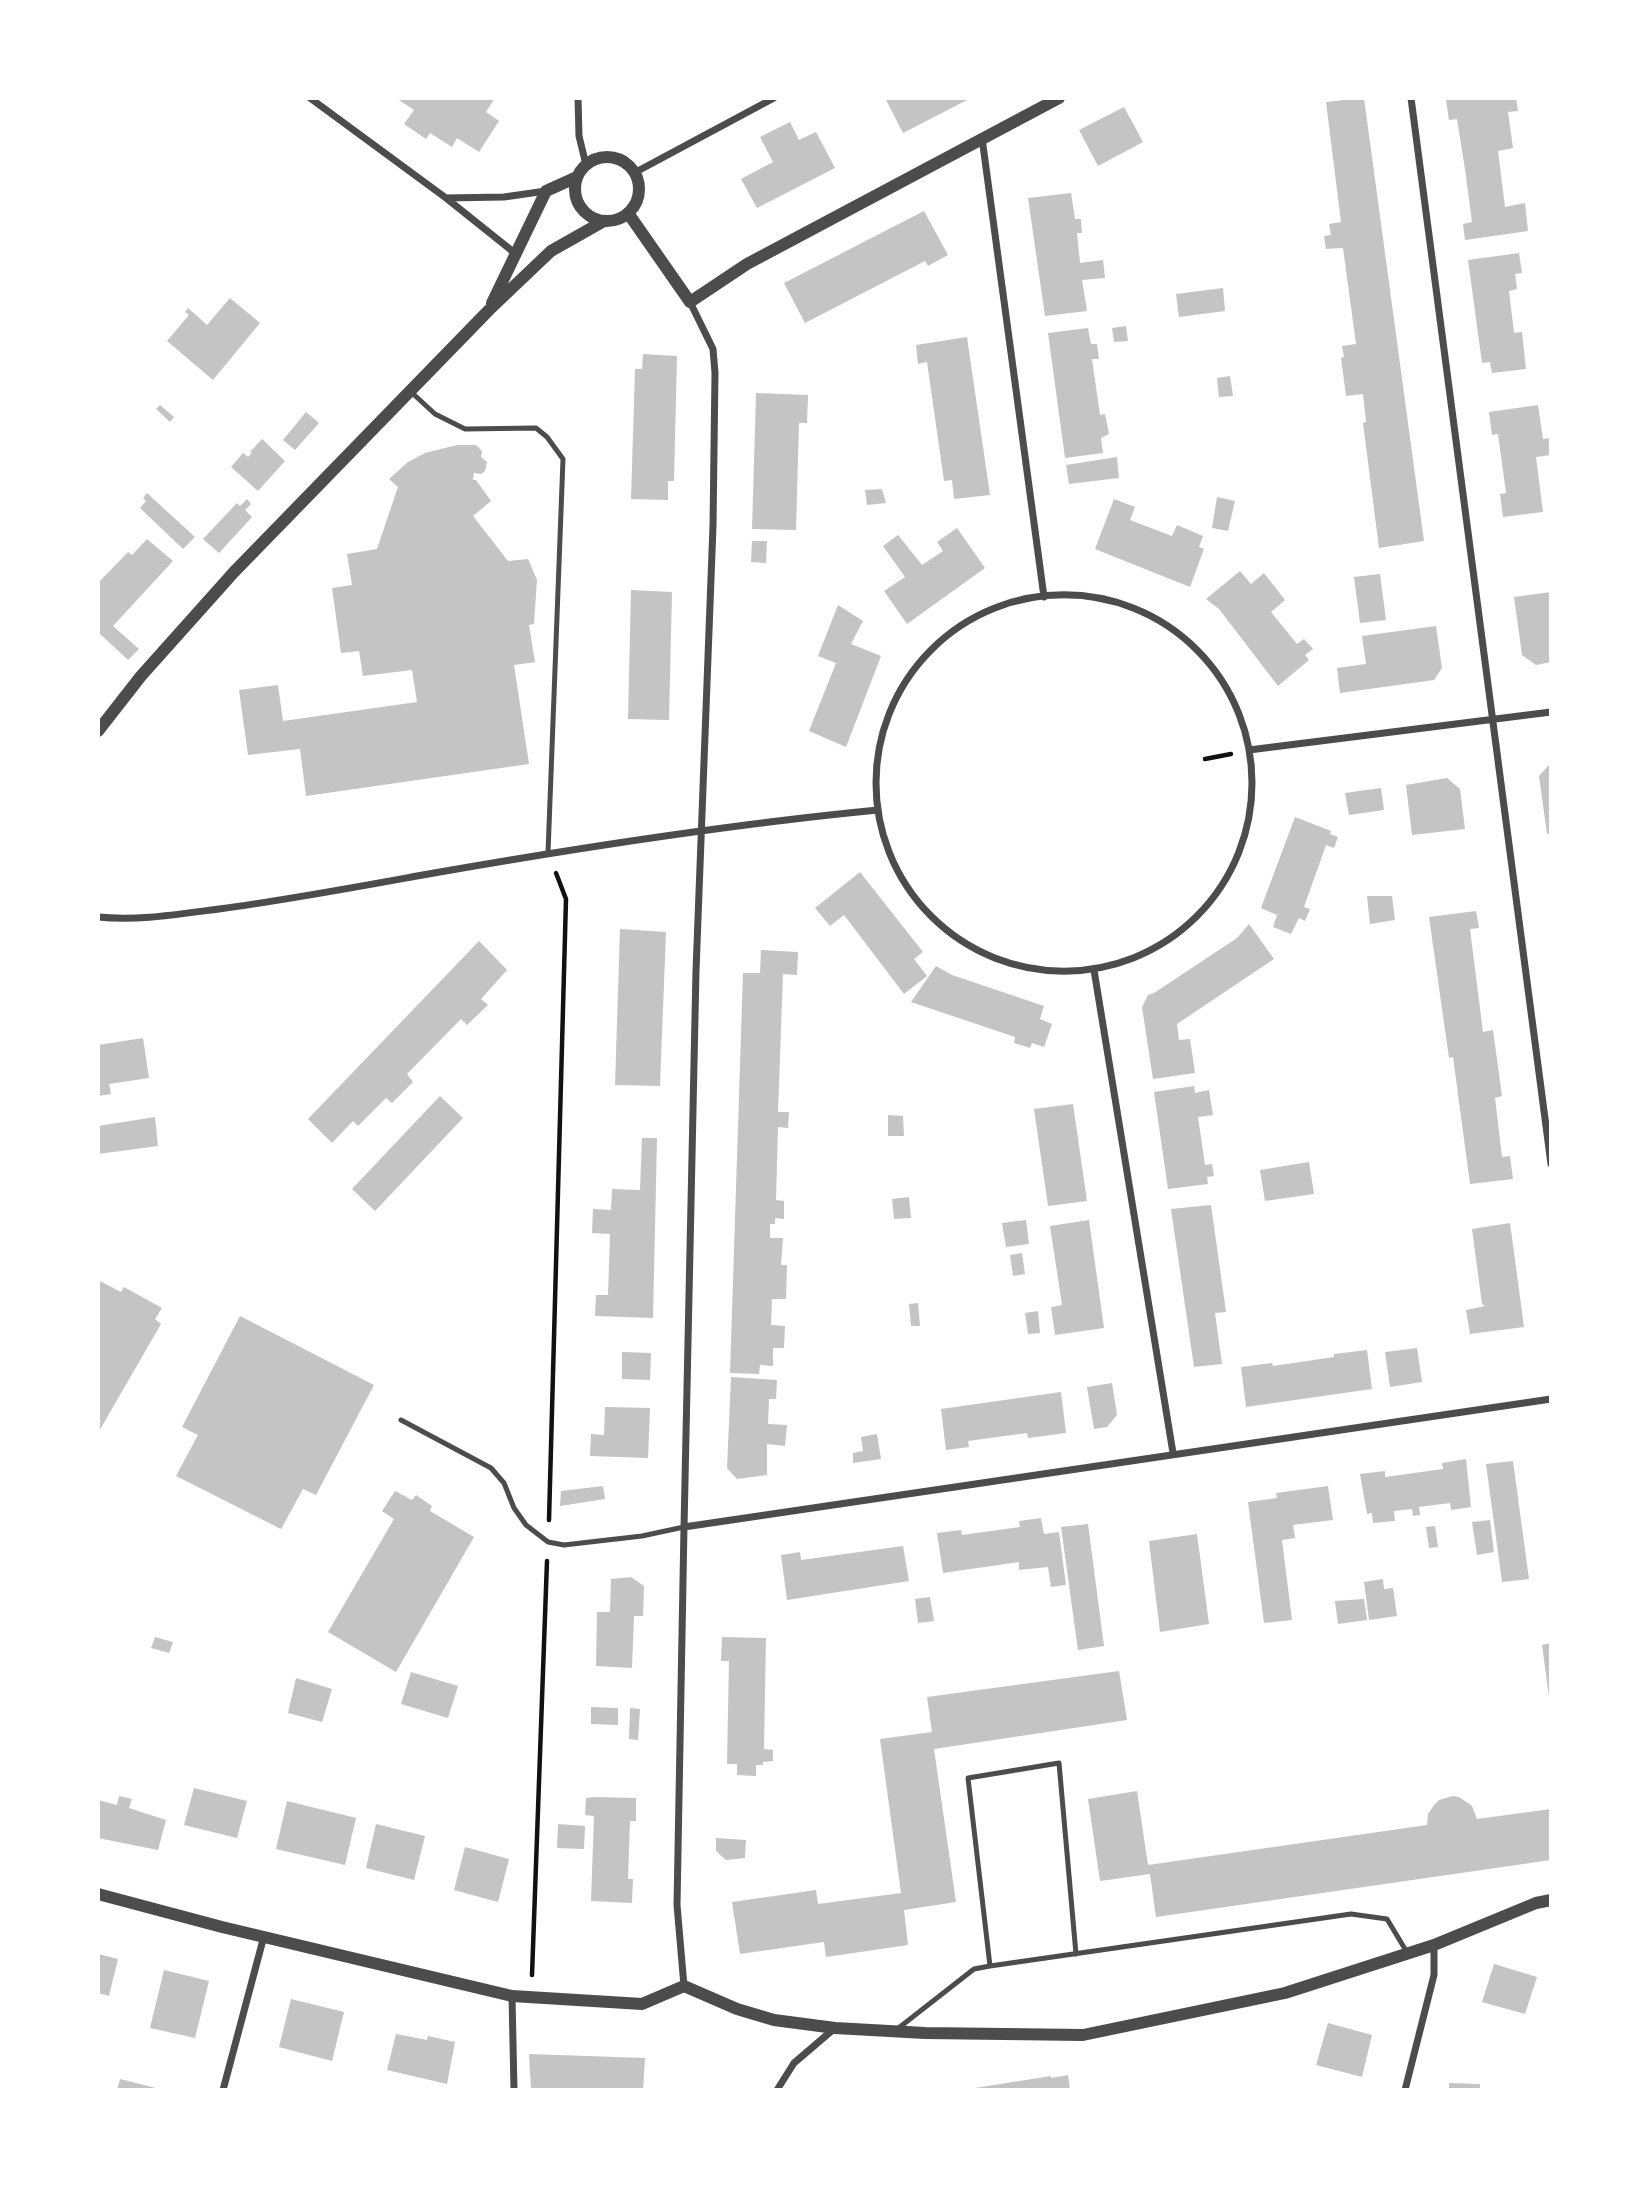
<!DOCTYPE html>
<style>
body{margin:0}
#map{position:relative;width:1649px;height:2188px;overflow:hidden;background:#fff;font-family:Karla,sans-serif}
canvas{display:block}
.frame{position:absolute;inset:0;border:100px solid #fff;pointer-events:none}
</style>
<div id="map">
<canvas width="1649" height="2188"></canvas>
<div class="frame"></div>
</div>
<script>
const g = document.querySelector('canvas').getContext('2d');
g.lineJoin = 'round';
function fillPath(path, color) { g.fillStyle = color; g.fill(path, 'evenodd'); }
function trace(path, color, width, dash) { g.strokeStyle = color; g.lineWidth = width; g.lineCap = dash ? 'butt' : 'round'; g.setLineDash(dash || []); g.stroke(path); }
fillPath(new Path2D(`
 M396,98H495L486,112L499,121L479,152L457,138L452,147L430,133L426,139L404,124L414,110Z
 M885,98H971L903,133Z
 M1364,98L1424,541L1379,548L1363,423L1366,422L1363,394L1346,396L1341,358L1344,357L1342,346L1356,344L1343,248L1326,249L1324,236L1331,235L1329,224L1341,222L1326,102Z
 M1463,98H1516L1518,111L1508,112L1513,148L1498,151L1505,207L1525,203L1528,231L1465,240L1463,224L1472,222L1465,169L1457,119L1449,120L1446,100Z
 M1124,107L1143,142L1098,166L1079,130Z
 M790,122L799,140L816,132L835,168L757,208L741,179L773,162L760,137Z
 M1071,193L1075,219H1081L1082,233H1077L1080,263L1103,260L1105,278L1082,280L1087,311L1045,316L1028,198Z
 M924,211L948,255L928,266L925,261L805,323L784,283Z
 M1519,253L1522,273L1515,274L1517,289L1509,291L1514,333L1522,332L1526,369L1492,373L1490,362L1482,363L1468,260Z
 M1223,288L1225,311L1179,317L1176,294Z
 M230,298L260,323L213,380L167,341L189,315L185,312L188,308L207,325Z
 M1126,326L1128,341L1114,342L1112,328Z
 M1088,328L1091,344H1097L1099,359H1092L1100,415L1105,414L1109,434L1101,438L1103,453L1065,458L1048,333Z
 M967,337L990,495L954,499L952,480L944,481L927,362L918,364L916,345Z
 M643,354L677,356L674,481H668V500L631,499L635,369H642Z
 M1230,376L1233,396L1219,397L1217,378Z
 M756,393L808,395L807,423H799L796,530L752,529Z
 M160,405L174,417L170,422L156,409Z
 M1538,405L1543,439L1551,438V455L1536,457L1543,512L1503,517L1500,494L1506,493L1498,434L1492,435L1489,412Z
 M306,412L319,423L295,450L283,440Z
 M262,439L285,461L258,491L231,467L243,453L248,457L252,453L250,452Z
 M457,445H476L482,451L481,457L487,462L485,471L481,474L474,473L473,480H476L491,501L473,516L508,561L528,559L537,580L534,624L529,625L535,662L514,665L529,764L306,796L300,749L248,755L239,690L278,685L283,721L417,702L412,670L363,676L359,651L341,653L332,588L352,585L347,554L377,549L398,487L389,479L408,462L425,453Z
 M1117,457L1119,478L1069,484L1066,465Z
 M882,489L886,503L867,505L865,490Z
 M147,493L195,537L183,549L140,508L146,501L143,498Z
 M1217,497L1235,501L1228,531L1212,528Z
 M247,499L251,504L245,510L252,517L219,553L203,539L237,503L240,506Z
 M1114,499L1135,507L1130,520L1172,536L1177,525L1203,536L1199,547L1204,549L1190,587L1095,549Z
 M957,528L985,568L907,624L884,591L905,577L883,546L898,535L922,565L943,551L937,542Z
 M147,539L173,561L113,626L139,649L128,660L98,632V583L128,552L132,555Z
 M752,541H767L766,563L751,562Z
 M1240,571L1251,584L1264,573L1285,600L1271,612L1297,644L1304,639L1313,649L1305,655L1309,660L1278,686L1219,609L1206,599Z
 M1380,574L1386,620L1360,623L1354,577Z
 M631,590L672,592L669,720L628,719Z
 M1551,592V662L1536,665L1522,655L1514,597Z
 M838,605L863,621L851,644L881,656L846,747L809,731L836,663L818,656Z
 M1436,626L1442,668L1434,680L1340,693L1337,668L1366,664L1362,636Z
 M1549,765H1551V833L1547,834L1539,776Z
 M1447,778L1460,789L1465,829L1412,835L1406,785Z
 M1381,788L1384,810L1349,815L1345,793Z
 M1295,817L1331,831L1330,834L1338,837L1334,848L1326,845L1304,907L1310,909L1305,921L1299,918L1291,934L1273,927L1277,915L1261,908Z
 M860,872L923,952L914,959L927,976L904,994L844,915L830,926L815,908Z
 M1367,896H1392L1395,920L1370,924Z
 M1476,911L1479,928L1470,929L1483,1032L1493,1030L1502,1096L1495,1098L1502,1157L1510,1156L1513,1179L1470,1184L1453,1057L1449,1058L1429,917Z
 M1249,924L1274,959L1177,1024L1179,1040L1190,1039L1195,1073L1153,1079L1142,1007L1148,995L1154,993L1237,938Z
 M620,929L666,932L660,1086L615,1085Z
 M479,941L507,970L481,999L488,1005L467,1025L461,1019L407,1074L413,1082L392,1103L386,1098L358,1126L353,1121L332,1143L308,1119Z
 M761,950L798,952L797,975L783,974L778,1112H789L788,1128L778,1127L776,1200L784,1201V1219L775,1218V1224H770V1238H783L781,1265H787L786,1299H772L771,1325L785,1326L784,1348H773V1366L760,1365L759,1374L730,1373L743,973H760Z
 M936,966L952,975L1044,1006L1040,1019L1052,1024L1044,1047L1032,1043L1030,1048L1014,1043L1015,1037L911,1002Z
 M143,1038L149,1078L109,1084L111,1094L98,1096V1045Z
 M1194,1086L1195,1093L1209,1090L1213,1115L1198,1117L1205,1165L1212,1164L1214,1176L1207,1177L1208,1184L1168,1189L1154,1092Z
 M440,1096L463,1118L375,1211L352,1189Z
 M1073,1104L1087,1201L1048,1206L1034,1109Z
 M888,1115L903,1116L904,1136H888Z
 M155,1117L158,1146L98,1154V1126Z
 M642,1138H657L653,1318L595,1316L596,1295H608L610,1234L592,1233L593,1209L611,1210L612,1189L640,1190Z
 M1309,1162L1314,1194L1265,1201L1260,1170Z
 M909,1197L911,1218L894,1219L892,1199Z
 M1211,1205L1226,1312L1215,1313L1222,1364L1194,1367L1171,1209Z
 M1026,1220L1029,1244L1006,1247L1002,1223Z
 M1089,1220L1104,1328L1055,1335L1051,1307L1062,1305L1050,1226Z
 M1510,1223L1524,1327L1470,1334L1466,1310L1485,1306L1482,1304L1472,1229Z
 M1022,1253L1025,1274L1013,1276L1010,1255Z
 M98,1280L121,1292L124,1287L162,1308L155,1319L161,1324L98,1433Z
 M918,1303L920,1326H911L909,1304Z
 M1038,1311L1040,1333L1028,1334L1025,1313Z
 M240,1316L374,1385L316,1495L303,1489L281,1529L176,1476L198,1435L182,1427Z
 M1417,1348L1422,1382L1390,1387L1385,1352Z
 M1367,1350L1372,1389L1246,1407L1241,1367L1272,1363L1273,1366L1334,1357V1354Z
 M622,1352L651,1353L650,1380L622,1379Z
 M731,1377L777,1380L776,1399H769L768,1424L787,1425L785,1446L767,1444V1475L737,1479L727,1468Z
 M1112,1383L1117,1415L1107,1427L1094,1429L1087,1387Z
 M1061,1392L1066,1433L1028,1438L1027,1433L968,1441L969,1447L946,1450L941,1409Z
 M605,1407L650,1408L648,1458L590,1456L591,1434L604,1435Z
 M877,1434L881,1459L853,1463V1453L863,1451L861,1437Z
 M1466,1459L1471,1507L1451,1510L1450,1503L1419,1507L1420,1515L1413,1516L1412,1509L1394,1511L1395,1521L1373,1523L1372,1513L1367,1514L1360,1474L1385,1471V1477L1443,1469L1442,1463Z
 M1513,1461L1529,1579L1502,1582L1486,1464Z
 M603,1486L605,1499L560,1506L561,1491Z
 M1328,1486L1333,1520L1293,1525L1295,1538L1282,1540L1292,1620L1264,1623L1248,1502L1277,1498L1276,1493Z
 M395,1491L412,1500L416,1495L432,1506L430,1511L474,1537L396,1672L328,1632L394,1519L382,1511Z
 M1041,1518L1044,1534L1059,1532L1066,1585L1051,1587L1048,1567L1019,1570V1562L943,1573L937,1533L961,1530L962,1535L1020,1527L1019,1521Z
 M1490,1520L1494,1552L1477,1555L1472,1522Z
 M1088,1524L1104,1646L1078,1650L1061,1527Z
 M1435,1526L1438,1547L1429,1548L1426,1527Z
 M1197,1534L1209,1624L1160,1632L1149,1541Z
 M903,1546L909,1581L787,1600L781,1555L800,1552L801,1560Z
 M631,1577L644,1586L643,1616H634L632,1668L596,1666L597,1612H610L611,1579Z
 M1383,1579L1384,1589L1393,1588L1397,1616L1369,1620L1364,1582Z
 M930,1597L934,1621L918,1623L915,1599Z
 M1364,1599L1367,1620L1338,1624L1335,1601Z
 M155,1637L173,1642L169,1653L151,1648Z
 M722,1637L766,1638L764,1749L773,1750V1761L763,1762V1765H756V1776L737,1775V1764H727L729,1661H721Z
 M1551,1643V1697H1549L1542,1645Z
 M1119,1671L1127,1720L934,1749L956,1902L904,1910L908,1945L826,1957L824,1942L740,1954L732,1902L816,1890L818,1904L901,1893L880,1739L932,1732L927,1697Z
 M411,1672L458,1686L448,1718L401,1704Z
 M296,1678L332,1689L322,1722L288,1713Z
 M591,1707L618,1708V1725L591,1724Z
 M630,1708L640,1709L638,1740L629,1739Z
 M194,1788L247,1801L237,1838L184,1825Z
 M1137,1791L1148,1865L1427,1825L1428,1814L1434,1805L1439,1800L1453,1796L1459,1797L1472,1806L1477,1819L1551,1809V1860L1156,1917L1150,1874L1100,1881L1088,1799Z
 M119,1796L132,1799L129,1808L166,1820L158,1850L98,1838V1800L117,1805Z
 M595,1797L636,1798V1821H630L628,1879H633L632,1903L591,1901L594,1816L585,1815L586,1798Z
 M287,1801L356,1818L345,1865L276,1849Z
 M376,1824L425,1836L414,1880L366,1868Z
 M558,1824L585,1826L584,1849L557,1848Z
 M716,1838L746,1840L745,1858L726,1860L716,1851Z
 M465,1847L509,1859L498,1902L454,1890Z
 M98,1954L118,1959L109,1996L98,1993Z
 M1494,1964L1537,1977L1525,2014L1482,2002Z
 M164,1970L209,1981L195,2038L150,2028Z
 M291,1999L344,2012L332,2061L279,2047Z
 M1328,2023L1372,2035L1362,2077L1316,2065Z
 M396,2034L427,2040L428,2036L455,2042L447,2084L387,2070Z
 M529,2054L645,2058L643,2090L531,2089Z
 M1068,2075L1070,2090H962L1051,2076V2078Z
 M120,2079L160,2089V2090H117Z
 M1449,2083L1480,2084V2090H1449Z`), '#c4c4c4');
trace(new Path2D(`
 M1205,759L1231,754
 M549,1520L566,899L556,873
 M532,1975L547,1561`), '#111', 4.5);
trace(new Path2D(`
 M410,391L435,414L465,429L536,428L547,437L563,459L548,853
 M401,1420L491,1468L504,1483L514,1508L526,1525L548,1542L564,1545L642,1536L684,1527
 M990,1966L968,1778L1059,1763L1076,1954
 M896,2030L974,1969L990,1966L1351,1914L1387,1919L1408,1954`), '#4c4c4c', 5);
trace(new Path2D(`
 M310,98L446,198L516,254
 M578,98L579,136L586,165
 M1411,98L1551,1164
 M982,138L1044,597
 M634,173L774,98
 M446,198L504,197L546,191
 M876 783a188 188 0 1 1 376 0a188 188 0 1 1-376 0Z
 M1249,750L1551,712
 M98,917C139,921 179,914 219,909C286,900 351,888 417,876C570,849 723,825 878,810
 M1094,970L1173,1453
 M684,1527L1551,1399
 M684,1986L677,1905L684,1527L696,971L713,526L715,373L713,349L690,302
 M512,1996L514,2090
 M223,2090L264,1936
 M777,2090L794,2063L835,2028
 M1405,2090L1434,1975V1945`), '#4c4c4c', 7);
trace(new Path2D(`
 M575 189a32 32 0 1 1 64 0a32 32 0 1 1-64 0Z
 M628,213L690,302L747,264L1059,98
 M492,303L546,191L577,177
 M98,731L141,676L234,572L489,310L551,251L604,221
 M98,1894L222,1927L512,1996L642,2004L684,1986L737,2009L774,2020L835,2028L925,2033L1083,2035L1285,1993L1434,1945L1536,1903L1551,1900`), '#4c4c4c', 12);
</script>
